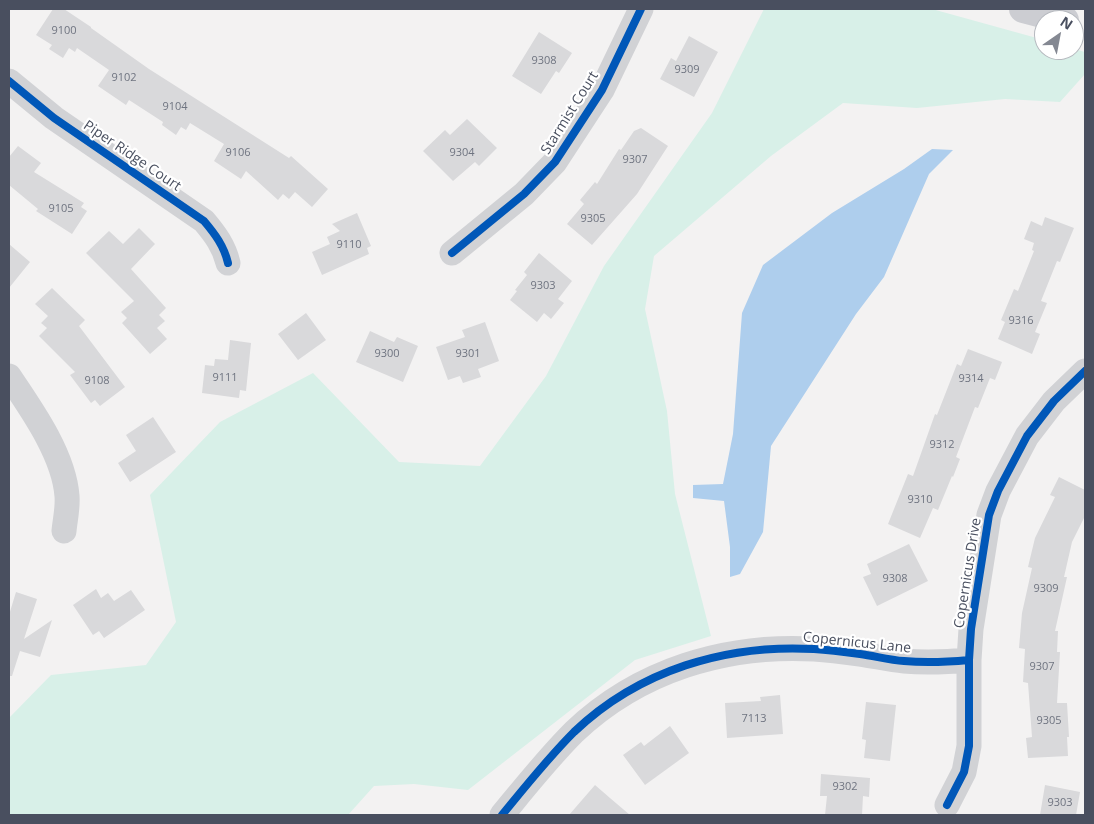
<!DOCTYPE html>
<style>
body{margin:0}
#map{position:relative;width:1094px;height:824px;overflow:hidden;background:#f3f2f2;font-family:"Open Sans",sans-serif}
canvas{display:block}
.frame{position:absolute;inset:0;border:10px solid #494f5f;pointer-events:none}
.north{position:absolute;left:1034px;top:10px;width:50px;height:50px;box-sizing:border-box;background:#fff;border:1px solid #b6b9bf;border-radius:50%;rotate:33deg;font-size:14px;font-weight:700;line-height:20px;text-align:center;color:#494f5f}
.north::after{content:'';display:block;margin:auto;width:18px;height:22px;background:#848892;clip-path:polygon(50% 0,100% 100%,50% 72%,0 100%)}
</style>
<div id="map">
<canvas width="1094" height="824"></canvas>
<div class="frame"></div>
<div class="north">N</div>
</div>
<script>
const g = document.querySelector('canvas').getContext('2d');
g.lineJoin = 'round';
function fillPath(path, color) { g.fillStyle = color; g.fill(path, 'evenodd'); }
function trace(path, color, width, dash) { g.strokeStyle = color; g.lineWidth = width; g.lineCap = dash ? 'butt' : 'round'; g.setLineDash(dash || []); g.stroke(path); }
function label(font, color, halo, rows, align = 'center') {
  g.font = font + ' "Open Sans",sans-serif'; g.lineWidth = 4.5; g.setLineDash([]); g.textBaseline = 'middle'; g.strokeStyle = halo; g.fillStyle = color; for (const [text, x, y, turn = 0] of rows) {
    g.save(); g.translate(x, y); g.rotate((+turn || 0) * Math.PI / 180); g.textAlign = isNaN(turn) ? turn : align; if (halo) g.strokeText(text, 0, 0); g.fillText(text, 0, 0); g.restore();
  }
}
fillPath(new Path2D(`
 M764,9H932L1044,40V50L1074,49L1085,52V74L1060,102L1005,99L917,108L843,103L771,156L654,256L645,309L667,411L675,494L711,636L635,660L468,790L414,784L374,786L348,815H9V718L51,675L146,665L176,622L150,495L220,422L313,373L399,462L480,466L546,376L604,266L712,113Z`), '#d8f0e8');
fillPath(new Path2D(`
 M932,149L953,150L929,174L884,277L856,314L771,446L763,532L740,574L730,577V547L724,501L693,498V485L723,484L733,434L742,313L763,265L832,213L904,169Z`), '#aeceed');
fillPath(new Path2D(`
 M53,9H64L91,27V28L149,69L289,158L291,156L328,189L312,207L295,192L289,199L283,194L278,200L246,171L241,179L214,161L224,144L190,123L186,130L181,127L176,135L162,125L163,122L129,100L126,105L98,86L109,70L77,48L75,52L69,48L63,58L49,49L52,45L36,35Z
 M539,32L572,53L559,73L556,71L541,94L512,76Z
 M689,36L718,52L694,97L660,79L671,58L676,61Z
 M467,119L497,148L479,166L475,162L453,181L423,151L445,130L450,135Z
 M641,128L668,146L637,194L592,245L567,224L584,204L580,200L595,182L597,184L619,149L621,150L634,131Z
 M18,146L41,163L34,172L84,203L81,207L87,211L72,234L36,211L38,209L9,185V157Z
 M357,213L371,246L367,248L369,254L322,275L312,252L330,244L327,237L340,231L332,224Z
 M1045,217L1074,228L1060,262L1057,261L1041,301L1047,303L1035,332L1040,334L1032,354L998,339L1005,322L1001,320L1014,289L1018,291L1034,251L1032,250L1034,243L1024,239L1031,221L1042,226Z
 M139,228L155,244L131,269L166,308L159,315L165,321L157,328L167,339L150,354L122,323L127,318L121,312L134,301L86,253L109,231L123,244Z
 M9,244L30,262L9,288Z
 M539,253L572,281L558,299L564,303L551,319L544,313L537,322L510,300L517,291L515,290L527,275L524,272Z
 M52,288L85,320L79,326L125,387L100,406L95,400L91,403L70,375L75,372L39,336L47,328L41,323L48,316L35,304Z
 M306,313L326,340L298,360L278,334Z
 M485,322L499,361L478,369L481,377L463,383L460,376L448,380L436,347L465,337L462,330Z
 M370,331L394,342L397,337L418,346L403,382L356,362Z
 M230,340L251,343L246,391L240,390L239,398L202,393L205,365L214,366L215,359L228,360Z
 M968,349L1002,362L995,380L990,378L978,408L975,407L956,457L960,459L953,477L952,476L938,510L933,508L920,538L888,524L908,474L913,476L935,414L937,415L957,364L961,366Z
 M153,417L176,452L130,482L118,463L136,451L126,435Z
 M1059,477L1085,490V516L1072,542L1064,577H1067L1055,631H1058L1057,652H1060L1057,703H1067L1069,737H1067L1068,756L1028,758L1026,738L1032,737L1028,683L1023,682L1025,649L1019,648L1022,613L1032,568L1028,567L1035,538L1055,497L1050,495Z
 M909,544L928,581L877,606L863,577L871,574L867,564Z
 M96,589L101,598L108,593L114,601L131,590L145,610L104,638L99,631L93,635L73,605Z
 M16,592L37,599L24,639L52,620L40,657L20,651L12,676H9V615Z
 M780,695L783,734L727,738L725,703L761,701L760,697Z
 M866,702L896,705L890,761L864,758L866,740L862,739Z
 M670,726L689,753L645,785L623,755L641,742L644,746Z
 M821,774L870,778L869,797L863,796L862,815H825L827,796H820Z
 M595,785L610,798L630,815H569Z
 M1045,785L1080,792L1076,815H1040Z`), '#d9d9db');
trace(new Path2D(`
 M9,81L54,118L204,221C215,234 224,246 228,263
 M452,253L524,194L555,162L602,90L641,9
 M9,376C32,410 64,455 67,496C68,508 65,520 64,531
 M947,805L964,772L969,746V660L971,629L989,515L998,491L1027,436L1054,401L1085,371
 M502,815C525,787 548,758 574,732C639,670 726,644 814,649C829,650 845,652 860,654C875,656 889,660 904,661C926,663 947,662 969,660`), '#d1d2d5', 25);
trace(new Path2D(`
 M1023,9L1065,20`), '#cccdd2', 28);
trace(new Path2D(`
 M9,81L54,118L204,221C215,234 224,246 228,263
 M452,253L524,194L555,162L602,90L641,9
 M947,805L964,772L969,746V660L971,629L989,515L998,491L1027,436L1054,401L1085,371
 M502,815C525,787 548,758 574,732C639,670 726,644 814,649C829,650 845,652 860,654C875,656 889,660 904,661C926,663 947,662 969,660`), '#0057b8', 8);
label('11px', '#6f7480', null, [
 ["9100",64,31],
 ["9308",544,61],
 ["9309",687,70],
 ["9102",124,78],
 ["9104",175,107],
 ["9106",238,153],
 ["9304",462,153],
 ["9307",635,160],
 ["9105",61,209],
 ["9305",593,219],
 ["9110",349,245],
 ["9303",543,286],
 ["9316",1021,321],
 ["9300",387,354],
 ["9301",468,354],
 ["9111",225,378],
 ["9314",971,379],
 ["9108",97,381],
 ["9312",942,445],
 ["9310",920,500],
 ["9308",895,579],
 ["9309",1046,589],
 ["9307",1042,667],
 ["7113",754,719],
 ["9305",1049,721],
 ["9302",845,787],
 ["9303",1060,803]
]);
label('14px', '#494f5f', '#fff', [
 ["Starmist Court",570,113,-58],
 ["Piper Ridge Court",132,156,34],
 ["Copernicus Drive",968,573,-81],
 ["Copernicus Lane",857,643,6]
]);
</script>
